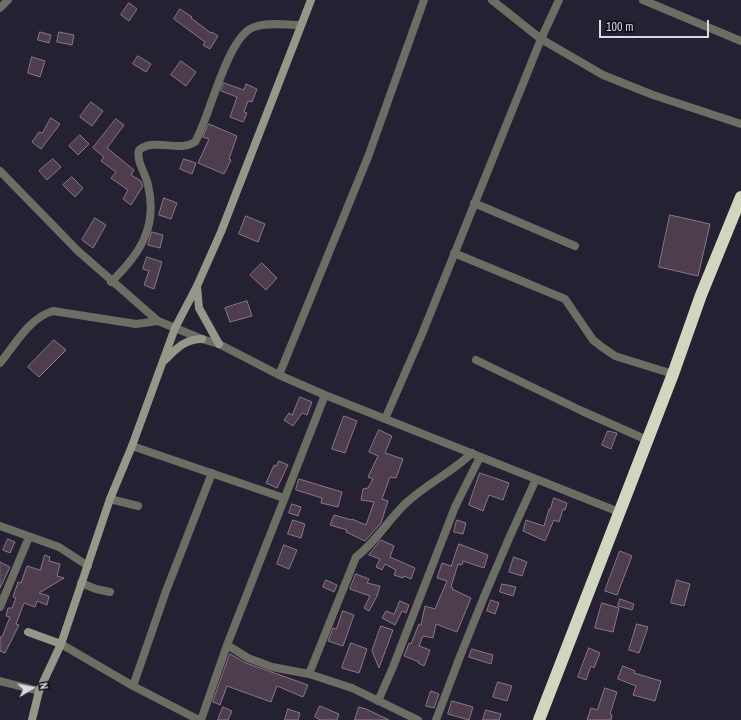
<!DOCTYPE html>
<style>
body{margin:0}
#map{position:relative;width:741px;height:720px;overflow:hidden;background:#242133;font-family:"Archivo Narrow",sans-serif}
canvas{display:block}
.north{position:absolute;left:12px;top:668px;width:40px;height:40px;-webkit-text-stroke:3px #0d0c14;paint-order:stroke;rotate:80deg;font-size:11px;font-weight:700;line-height:16px;text-align:center;color:#dad8e4}
.north::after{content:'';display:block;margin:auto;width:14px;height:18px;background:#dad8e4;clip-path:polygon(50% 0,100% 100%,50% 72%,0 100%)}
.scale{position:absolute;left:599px;top:20px;width:110px;height:18px;box-sizing:border-box;border:2px solid #dad8e4;border-top:0;padding-left:5px;font-size:12px;line-height:14px;white-space:nowrap;color:#dad8e4;-webkit-text-stroke:3px #0d0c14;paint-order:stroke}
</style>
<div id="map">
<canvas width="741" height="720"></canvas>
<div class="north">N</div>
<div class="scale">100 m</div>
</div>
<script>
const g = document.querySelector('canvas').getContext('2d');
g.lineJoin = 'round';
function fillPath(path, color) { g.fillStyle = color; g.fill(path, 'evenodd'); }
function trace(path, color, width, dash) { g.strokeStyle = color; g.lineWidth = width; g.lineCap = dash ? 'butt' : 'round'; g.setLineDash(dash || []); g.stroke(path); }
const building = new Path2D(`
 M129,3L137,9L129,21L121,15Z
 M180,9L192,17L191,18L211,33L212,32L218,36L210,49L203,45L205,42L174,19Z
 M40,32L51,35L49,43L38,40Z
 M59,32L74,35L72,45L57,42Z
 M138,56L151,64L146,72L133,64Z
 M32,57L45,61L40,77L28,73Z
 M181,61L196,72L186,86L171,75Z
 M224,83L244,90L246,84L257,89L252,102L248,101L244,112L247,113L243,122L230,117L237,97L221,91Z
 M91,102L103,111L92,126L80,117Z
 M51,118L60,124L41,149L32,142L39,132L42,133Z
 M116,119L124,125L107,148L134,170L131,175L141,181L143,186L131,205L123,199L128,190L111,178L116,172L101,161L104,157L93,148Z
 M209,124L237,136L229,159L231,160L224,174L198,163L209,139L203,137Z
 M80,135L89,144L78,155L69,146Z
 M53,159L61,167L47,180L39,171Z
 M184,159L196,163L192,174L180,169Z
 M72,177L83,188L75,197L63,185Z
 M164,198L177,203L171,219L159,215Z
 M670,215L710,224L698,276L659,267Z
 M246,216L265,224L258,242L239,234Z
 M95,218L106,225L93,248L82,240Z
 M152,232L163,235L160,248L148,245Z
 M147,257L162,262L154,289L144,285L149,271L143,269Z
 M262,263L277,278L266,290L250,275Z
 M247,301L252,316L230,322L225,308Z
 M54,340L66,350L39,377L28,367Z
 M300,397L312,402L307,415L302,413L293,426L284,420L289,413L292,415Z
 M344,416L357,421L345,453L332,449Z
 M379,430L392,436L385,453L403,459L396,478L390,477L382,499L388,501L381,523L365,541L346,532L347,530L330,525L334,515L352,520V519L366,525L374,502L361,500L363,489L368,488L373,479L368,477L378,456L369,452Z
 M608,431L617,433L611,449L602,445Z
 M279,461L288,465L277,488L266,483L274,465L276,466Z
 M480,473L509,483L503,500L489,495L483,511L469,505Z
 M299,479L342,492L338,507L321,503L322,498L296,490Z
 M554,498L567,503L565,510L563,509L559,522L554,520L545,541L523,531L526,520L544,526L549,509H550Z
 M292,504L301,507L298,516L289,513Z
 M293,520L305,524L301,538L288,534Z
 M457,520L466,523L463,534L454,532Z
 M8,539L15,542L10,553L3,550Z
 M381,540L394,546L390,557L415,568L411,579L404,576L403,578L394,575L396,570L385,564L382,570L376,567L380,559L369,555Z
 M459,544L488,555L484,568L463,561L462,565L458,564L451,587L453,588L452,589L471,598L457,632L436,624L433,638L423,636L419,646L430,650L424,666L418,663L419,662L404,656L409,643L411,644L419,624L421,625L425,606L435,609L447,581L437,578L442,563L451,566Z
 M284,545L297,550L289,569L277,564Z
 M620,551L632,556L617,595L605,591Z
 M45,555L50,557L49,561L60,564L57,576L64,578L39,593L49,596L47,605L37,601L35,607L24,603L16,624L19,625L5,653L0,651V637H2L10,617L6,616L8,608H12L16,598L13,597L18,582L21,583L27,566L40,570Z
 M514,557L527,562L522,576L509,572Z
 M0,562L10,567L0,588Z
 M356,574L369,579L367,583L380,586L377,596L369,611L364,608L370,596L350,589Z
 M326,580L337,585L334,592L323,587Z
 M677,580L690,584L684,606L671,603Z
 M502,584L516,587L513,596L500,592Z
 M620,599L634,604L632,610L618,606Z
 M491,600L499,603L495,614L487,611Z
 M400,601L409,605L406,613L402,611L395,625L382,618L386,611L394,614Z
 M602,603L619,608L613,632L595,628Z
 M343,611L354,615L343,646L328,641L333,628L336,629Z
 M637,624L648,627L639,653L629,650Z
 M381,626L393,630L379,668L372,651Z
 M351,643L367,649L359,673L342,668Z
 M589,648L600,653L594,668L591,666L586,680L578,677Z
 M472,649L493,655L491,664L469,657Z
 M230,654L246,663L308,685L303,697L277,686L271,702L227,686L220,705L213,702Z
 M623,666L635,671L634,673L661,681L655,701L633,695L636,686L618,679Z
 M498,682L512,686L507,701L493,697Z
 M605,688L617,692L610,714L612,715L611,720H587L591,708L597,710Z
 M431,691L439,694L434,708L426,706Z
 M452,701L473,707L469,720L448,714Z
 M320,706L339,714L337,720H320L315,717Z
 M223,707L232,711L228,720H218Z
 M359,707L366,709L389,720H355Z
 M288,709L300,713L298,720H285Z
 M486,710L501,714L499,720H483Z`);
fillPath(building, '#4e3d4c');
trace(building, '#8a7788', 1);
trace(new Path2D(`
 M492,0L541,39L603,75L653,95L741,124
 M643,0L741,41
 M0,8L8,0
 M0,171L78,251L158,321L202,339L219,344L279,375L325,395L619,512
 M474,203L575,246
 M454,253L565,299L593,340L602,347L615,356L673,374
 M111,282C140,254 158,227 148,185C146,174 136,162 139,150C155,137 178,153 195,142C210,117 227,36 254,27C267,22 286,25 300,25
 M476,360L582,411L647,440
 M0,363C15,345 29,318 53,311L136,324L158,321
 M279,375L368,157L424,0
 M385,419L422,334L541,39L559,0
 M132,446L284,498
 M110,499L138,506
 M0,526L59,547L88,566
 M81,583L96,589L110,592
 M0,607L29,537
 M61,644L133,686L199,720
 M227,645L248,658L272,667L309,674L352,688L418,720
 M309,674L356,557C376,542 388,520 406,503C427,484 452,472 472,453
 M0,681L39,691
 M133,686L166,591L212,473
 M378,701L393,667L455,507L480,457
 M201,720L227,645L325,395
 M436,720C466,638 499,558 536,479`), '#6c6e64', 8);
trace(new Path2D(`
 M197,286L199,308L219,344
 M165,360C177,348 185,339 202,339
 M28,632L61,644
 M32,720L39,691L61,644L110,499L132,446L175,328L197,286L221,232L311,0`), '#959888', 8);
trace(new Path2D(`
 M539,720L673,374L701,295L741,197`), '#d1d7be', 12);
</script>
